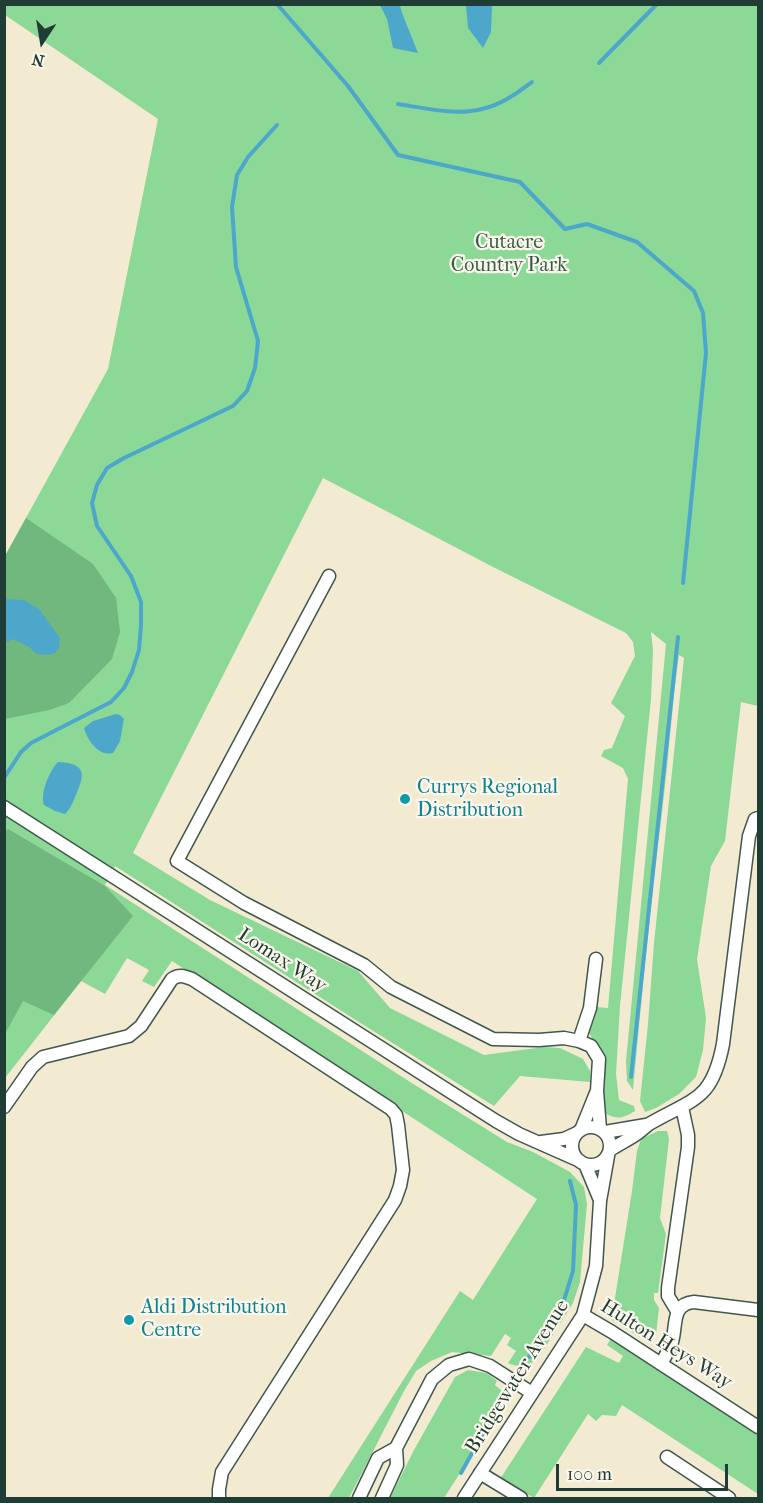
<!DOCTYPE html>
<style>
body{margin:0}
#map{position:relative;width:763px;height:1503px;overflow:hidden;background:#f3ead2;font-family:"IM FELL French Canon",serif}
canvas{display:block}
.frame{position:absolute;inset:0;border:6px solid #1f3d34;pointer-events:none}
.north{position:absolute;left:12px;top:12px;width:60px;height:60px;-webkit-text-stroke:4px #fbf7ec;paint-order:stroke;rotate:192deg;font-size:16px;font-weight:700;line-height:24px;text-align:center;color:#1f3d34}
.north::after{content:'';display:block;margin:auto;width:21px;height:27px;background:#1f3d34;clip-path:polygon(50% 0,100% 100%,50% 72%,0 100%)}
.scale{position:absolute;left:556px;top:1464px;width:172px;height:27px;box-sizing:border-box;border:3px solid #1f3d34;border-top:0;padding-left:8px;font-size:18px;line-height:21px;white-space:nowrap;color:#1f3d34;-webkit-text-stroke:4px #fbf7ec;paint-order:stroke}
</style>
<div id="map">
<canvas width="763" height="1503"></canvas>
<div class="frame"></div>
<div class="north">N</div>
<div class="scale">100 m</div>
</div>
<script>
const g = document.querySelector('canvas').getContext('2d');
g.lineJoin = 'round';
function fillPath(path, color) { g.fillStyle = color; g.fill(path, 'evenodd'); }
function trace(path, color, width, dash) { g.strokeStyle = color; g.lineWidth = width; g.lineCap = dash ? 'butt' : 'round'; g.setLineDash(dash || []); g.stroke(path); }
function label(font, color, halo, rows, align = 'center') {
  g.font = font + ' "IM FELL French Canon",serif'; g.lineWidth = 4.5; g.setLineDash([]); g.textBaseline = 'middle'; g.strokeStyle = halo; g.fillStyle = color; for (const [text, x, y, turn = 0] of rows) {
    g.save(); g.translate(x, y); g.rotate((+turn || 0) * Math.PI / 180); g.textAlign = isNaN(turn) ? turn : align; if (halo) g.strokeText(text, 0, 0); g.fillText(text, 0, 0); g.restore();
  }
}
fillPath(new Path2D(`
 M5,5H758V706L741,702L725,841L711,866L697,959L706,1018L703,1050L696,1077L679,1094L656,1108L645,1112L640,1101L648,1024L654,943L684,658L679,655C672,705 669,754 663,804C651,899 642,994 633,1090L627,1081L626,1061L666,644L651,632L653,650L651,699L620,1006L616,1074L619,1100L634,1106L635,1111C623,1118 619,1120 606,1114L604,1101L603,1056L589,1033L590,1021L596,1007L608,1008L628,779L623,768L601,756L604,750L612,748L625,716L611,703L635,656L633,642L626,633L495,568L323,478L133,853L210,900L358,971L390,1008L484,1055L544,1047L560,1048L583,1059L590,1071V1082L520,1076L494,1106L362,1024L115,866L105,885L407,1080L507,1142L533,1152L570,1172L584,1187L587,1204L580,1282L573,1303L537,1360C527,1365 518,1368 508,1363L516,1351L507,1345L511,1338L505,1334L491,1356L452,1352L431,1361L416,1371L404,1391L349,1498H328L460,1291L473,1300L537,1199L172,961L154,987L142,981L149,970L127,958L105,994L81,981L5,1078V556L108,369L158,119L5,15Z
 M658,1131H667L669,1139L660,1218L666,1234L658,1293H654V1300L659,1308L656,1335L651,1339L645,1340L612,1320L607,1315L614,1304L632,1191L637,1151L641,1139Z
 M611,1339L758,1434V1494L622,1405L616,1416L602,1415L596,1421L588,1414L534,1498L500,1479L586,1347L619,1363L623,1356L607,1345Z
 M468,1370L487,1373L497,1381L495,1385L502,1391L504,1404L444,1498H390L414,1450L455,1377Z`), '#8cd896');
fillPath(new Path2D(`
 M26,518L93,564L116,598L120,632L112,659L69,703L49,710L5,719V556Z
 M8,829L105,886L133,916L54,1015L23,1001L5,1034L4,832Z`), '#71b87f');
fillPath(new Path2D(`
 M380,5H400L402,13L418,53L393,48L387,19Z
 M466,5H492L491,32L483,48L468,28Z
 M5,599L24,600L39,609L60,638L59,648L55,653L48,655L37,654L29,647L13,639L5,643Z
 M116,714L120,715L124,719L120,741L113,753C99,757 87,740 84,728L93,721Z
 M58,762C82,763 87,771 77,792C74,800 71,808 65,814L55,811L44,805C40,794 49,771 58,762Z`), '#4da7cb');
trace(new Path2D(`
 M277,4L348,86L398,155L520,182L565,229L587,224L637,242L694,291L703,313L706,353L683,583
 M599,63L657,4
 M398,104C424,108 456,116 482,109C501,105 517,93 532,82
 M4,778L21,752L31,743L111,702L124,688L132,672L139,650L141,625V602L131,576L97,526L92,503L97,485L107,468L124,458L233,406L247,391L255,368L258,341L236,267L232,207L237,175L248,157L277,125
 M631,1077L678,637
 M529,1357L560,1313L573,1271L576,1205L570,1181
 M461,1473L496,1410`), '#4da7cb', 4);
const minor = new Path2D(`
 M329,576L177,861L244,903L364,965L391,987L493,1039L539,1040L564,1038L579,1041L591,1046L599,1059L597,1091L600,1129
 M4,807L496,1121L519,1134L580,1161
 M579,1041L590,1008L596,959
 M4,1107L32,1067L43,1057L129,1036L141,1026L172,979C179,974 184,976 192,979L391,1109L396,1115L398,1125L403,1170L400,1186L395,1200L222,1472L219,1489V1498
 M572 1146a19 19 0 1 1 38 0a19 19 0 1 1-38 0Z
 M581,1130L596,1093
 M605,1132L646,1125
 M541,1142L564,1139L577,1133
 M610,1150C619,1144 630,1139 638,1133C642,1130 645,1127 649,1124C694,1098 712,1101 723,1044L749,836L755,819L758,818
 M585,1164L600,1200
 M677,1311L668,1296V1288L688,1147V1135L682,1107
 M583,1315L612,1332L758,1427
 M661,1364C665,1357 669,1350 672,1342C677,1325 671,1304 694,1302L758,1310
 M667,1457L729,1498
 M480,1473L521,1498
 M359,1498L378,1458L396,1448
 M382,1498L397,1465L396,1448L432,1379L449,1365L469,1359L490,1366L532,1393
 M464,1498L583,1315L596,1266L600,1201L608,1156`);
trace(minor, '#3f574c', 15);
trace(minor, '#fff', 12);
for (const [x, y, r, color] of [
 [405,799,6,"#0f9aa8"],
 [129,1320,6,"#0f9aa8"]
]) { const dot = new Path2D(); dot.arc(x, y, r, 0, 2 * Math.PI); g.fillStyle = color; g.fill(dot); trace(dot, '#fbf7ec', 2); }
label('20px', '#355c48', '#fbf7ec', [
 ["Cutacre",509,243],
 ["Country Park",509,266]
]);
label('20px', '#0d838f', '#fbf7ec', [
 ["Currys Regional",417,788],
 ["Distribution",417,811],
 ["Aldi Distribution",141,1308],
 ["Centre",141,1331]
], 'left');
label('20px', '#1f3d34', '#fbf7ec', [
 ["Lomax Way",282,961,33],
 ["Hulton Heys Way",666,1345,32],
 ["Bridgewater Avenue",518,1377,-58]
]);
</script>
